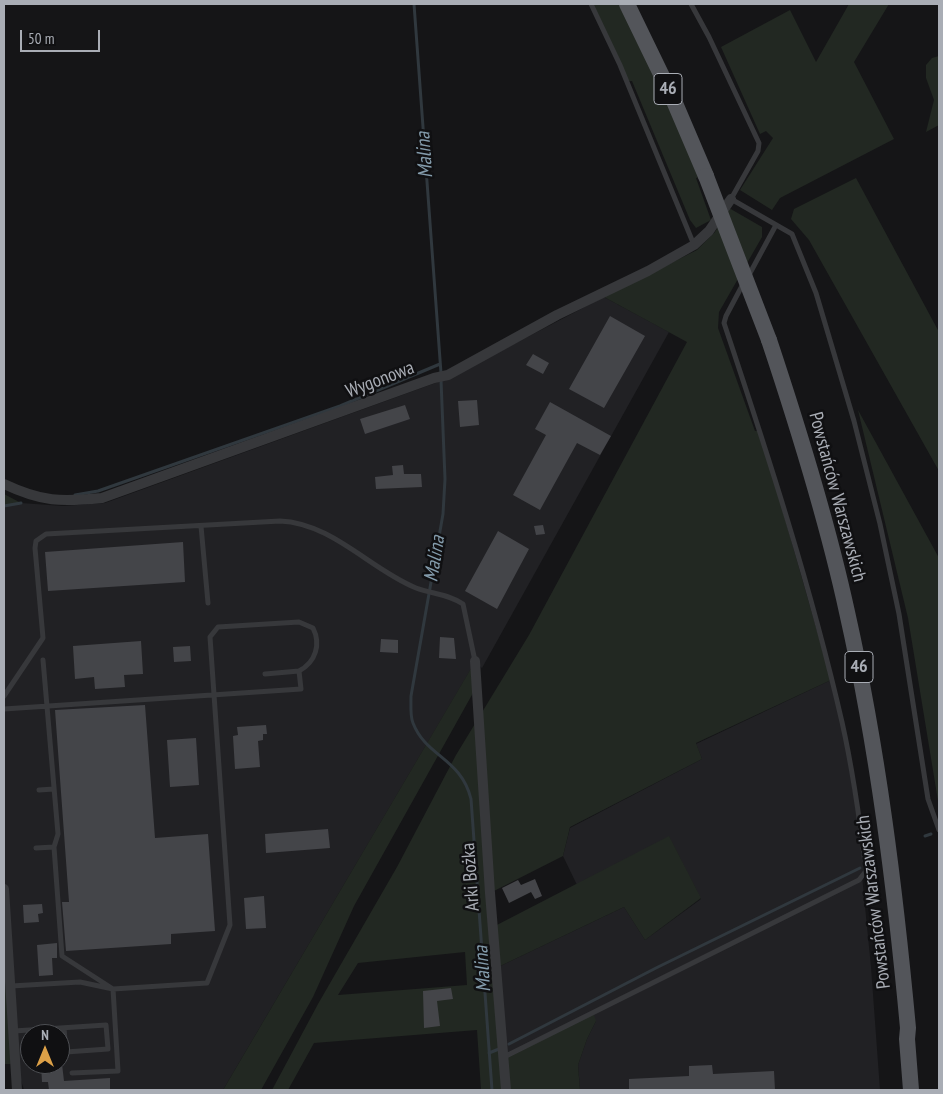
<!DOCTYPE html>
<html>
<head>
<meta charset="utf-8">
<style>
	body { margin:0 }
	#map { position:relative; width:943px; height:1094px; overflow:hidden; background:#151517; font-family:"PT Sans Narrow",sans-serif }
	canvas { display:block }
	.frame { position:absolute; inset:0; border:5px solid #a9adb5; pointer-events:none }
	.north { position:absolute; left:20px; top:1024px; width:50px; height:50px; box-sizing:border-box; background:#101012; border:1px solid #4d4f53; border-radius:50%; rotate:0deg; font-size:14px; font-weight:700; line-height:20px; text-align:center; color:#a9adb5 }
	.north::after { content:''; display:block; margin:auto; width:18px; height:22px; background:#dca047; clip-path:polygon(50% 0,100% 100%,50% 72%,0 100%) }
	.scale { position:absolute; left:20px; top:30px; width:80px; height:22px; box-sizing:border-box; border:2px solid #a9adb5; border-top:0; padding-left:6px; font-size:15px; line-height:18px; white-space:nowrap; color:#a9adb5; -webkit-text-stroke:4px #101012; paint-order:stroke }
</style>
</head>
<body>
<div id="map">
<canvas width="943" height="1094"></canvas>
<div class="frame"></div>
<div class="north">N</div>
<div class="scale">50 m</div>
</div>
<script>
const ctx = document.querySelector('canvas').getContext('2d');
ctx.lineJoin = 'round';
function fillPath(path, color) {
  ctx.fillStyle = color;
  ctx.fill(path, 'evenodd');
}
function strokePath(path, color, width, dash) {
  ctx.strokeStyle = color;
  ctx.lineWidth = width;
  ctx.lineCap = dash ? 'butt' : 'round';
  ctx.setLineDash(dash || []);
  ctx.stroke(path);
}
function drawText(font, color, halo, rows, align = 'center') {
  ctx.font = font + ' "PT Sans Narrow",sans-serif';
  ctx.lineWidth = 5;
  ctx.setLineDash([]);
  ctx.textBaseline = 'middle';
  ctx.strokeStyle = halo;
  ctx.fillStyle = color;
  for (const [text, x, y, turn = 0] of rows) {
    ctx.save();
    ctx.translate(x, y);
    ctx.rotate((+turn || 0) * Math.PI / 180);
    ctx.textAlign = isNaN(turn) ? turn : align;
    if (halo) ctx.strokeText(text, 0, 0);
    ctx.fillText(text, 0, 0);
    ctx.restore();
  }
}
fillPath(new Path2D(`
	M604,297l65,35 -187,336 -7,-6 -252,428h-199l-8,-26 -12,-175v-383l17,-3 42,3 42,-3 344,-125zM30,1034h30v30h-30z
	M831,680l11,43 24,148 -4,5 9,91 9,123h-300l-2,-25 9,-26 9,-18 -93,36 -7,-89 128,-61 21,33 56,-41 -32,-62 -92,48 -14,-29 7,-28 132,-69 -6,-15z`), '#212124');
fillPath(new Path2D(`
	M591,4h36l79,172 -10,2 15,42 -15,8 -6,-8 -58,-139h-5z
	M849,4h40l-35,58 40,77 -114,59 -8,12 -32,-20 33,-52 -7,-7 -6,3 -39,-87 69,-37 26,52z
	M939,56v69l-13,7 8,-32 -8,-22v-13l6,-7z
	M856,178l83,154v139l-130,-231 -18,-21 3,-10z
	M729,208l33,19v10l-43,75 -1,16 37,103h5l71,249 -135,63 6,16 -132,68 -7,29 -73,37 3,34 176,-91 32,62 -56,42 -21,-33 -128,61 8,89 89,-45 3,9 -9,18 -9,26 2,25h-99l-4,-60 -163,13 -26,47h-16l46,-86 79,-137 59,-112 73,-120 158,-293 -83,-45 93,-47 18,-18zM465,952l2,33 -129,10 20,-32z
	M858,410l81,148v249l-31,-189z
	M4,494l17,9 -17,3z
	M473,665v28l-119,213 -41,91 -52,93h-38z
	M4,889l12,175h-12z`), '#222822');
strokePath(new Path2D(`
	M414,4l27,369
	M441,380l4,99 -2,35 -32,182c0,9 -1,20 2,27 13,34 48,35 58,76l21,291
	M75,495l23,-4 242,-85 100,-42
	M4,506l17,-3
	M925,836l6,-2
	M509,1044l147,-76 204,-100
	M489,1053l10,-4`), '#30383e', 3);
fillPath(new Path2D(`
	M610,316l35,20 -41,72 -35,-19z
	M533,354l16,9 -6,11 -17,-9z
	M477,400l2,25 -19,2 -2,-26z
	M550,402l61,34 -11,19 -23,-12 -37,67 -27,-15 33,-60 -11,-6z
	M405,405l5,14 -45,15 -5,-15z
	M403,465l1,9h17l1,13 -46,2 -1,-12 18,-2 -1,-9z
	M543,525l2,9 -9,1 -2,-9z
	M498,531l31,18 -32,60 -32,-18z
	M183,542l2,40 -137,9 -3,-39z
	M440,637l14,1 2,21 -17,-1z
	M381,639l17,1v13l-18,-1z
	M141,641l2,33 -19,1 1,12 -30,2 -1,-12 -19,2 -2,-33z
	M190,646l1,15 -17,1 -1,-15z
	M145,705l10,133 53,-4 7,97 -44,3v10l-105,7 -4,-49h7l-14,-192z
	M266,725l1,9h-4v6l-5,1 2,26 -25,2 -2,-33 5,-1 -1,-8z
	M196,738l3,47 -29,2 -3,-47z
	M328,829l2,19 -64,5 -1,-19z
	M535,879l7,17 -7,3 -4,-7 -22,11 -7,-15 16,-8 3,5z
	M264,896l2,32 -20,1 -2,-31z
	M42,904l1,9 -5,1 1,8 -15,1 -1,-18z
	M57,943v15h-5l1,17 -14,1 -2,-31z
	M451,988l2,11 -16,2 3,25 -16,2 -1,-37z
	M41,1064h21l2,17 46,-3v12h-61l-1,-8h-6z
	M712,1065l1,9 61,-3 1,19h-146v-11l60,-3v-10z`), '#444549');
strokePath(new Path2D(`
	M591,4l29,61 74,180
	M691,4l18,33 50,106 -1,8 -27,48 61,35 24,59 38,128 26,103 19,90 29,185 11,31
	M749,275l27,-50
	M201,526l7,77
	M43,660l15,174 -4,13 8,109 51,33 5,82 -46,2
	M4,696l39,-58 -8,-90 1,-7 10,-7 234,-13c52,2 91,49 136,67 16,6 33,6 47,16l12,57
	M4,709l297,-20 -2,-18
	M39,790l15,-1
	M36,848l18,-1
	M11,986l69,-4 33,7 94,-6 23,-58 -20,-288 8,-10 81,-5 14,6c8,16 3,34 -14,43l-34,3
	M14,1031l92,-6 2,24 -42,3 -2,-24
	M504,1057l355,-177 7,-9c-6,-50 -13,-100 -24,-149 -31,-135 -74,-267 -118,-399l2,-7 17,-32`), '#37383b', 5);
strokePath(new Path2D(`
	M4,484c38,18 57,18 98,14l332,-120 14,-3 109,-60 91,-44 46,-26 15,-14 22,-32
	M475,661l15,232 16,197
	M4,889l13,201`), '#37383b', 10);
strokePath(new Path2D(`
	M627,4l47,97 32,75
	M769,340c30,90 58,180 78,272 31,138 48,276 61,416l-1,11 4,51`), '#53555a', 16);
strokePath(new Path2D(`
	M706,176l63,164`), '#53555a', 16);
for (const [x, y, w] of [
	[668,89,28],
	[859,667,28]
]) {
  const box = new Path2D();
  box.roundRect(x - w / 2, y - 15.5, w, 31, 4);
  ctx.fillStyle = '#101012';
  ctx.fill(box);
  strokePath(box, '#a9adb5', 1);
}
drawText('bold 18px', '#a9adb5', null, [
	["46",668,89],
	["46",859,667]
]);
drawText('19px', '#a9adb5', '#101012', [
	["Wygonowa",380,380,-21],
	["Powstańców Warszawskich",837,497,75],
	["Arki Bożka",471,877,-94],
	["Powstańców Warszawskich",874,902,-97]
]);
drawText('italic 20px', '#849cac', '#101012', [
	["Malina",425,155,-94],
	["Malina",435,559,-81],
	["Malina",483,969,-94]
]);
</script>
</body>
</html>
